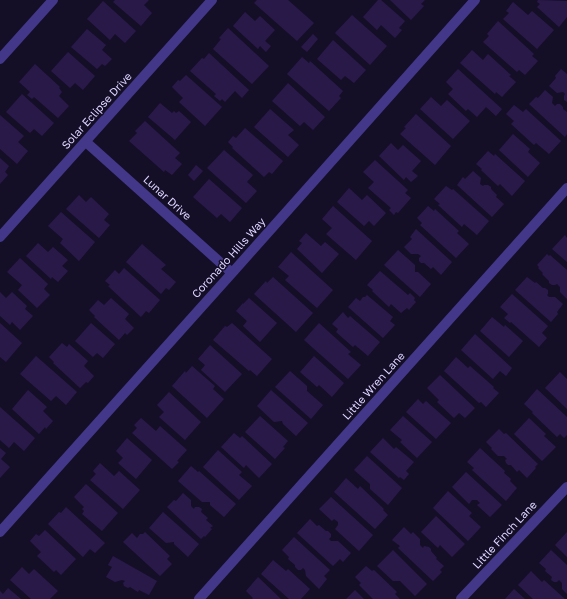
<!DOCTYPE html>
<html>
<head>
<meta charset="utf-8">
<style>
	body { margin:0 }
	canvas { display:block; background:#150e27 }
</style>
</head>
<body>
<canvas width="567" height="599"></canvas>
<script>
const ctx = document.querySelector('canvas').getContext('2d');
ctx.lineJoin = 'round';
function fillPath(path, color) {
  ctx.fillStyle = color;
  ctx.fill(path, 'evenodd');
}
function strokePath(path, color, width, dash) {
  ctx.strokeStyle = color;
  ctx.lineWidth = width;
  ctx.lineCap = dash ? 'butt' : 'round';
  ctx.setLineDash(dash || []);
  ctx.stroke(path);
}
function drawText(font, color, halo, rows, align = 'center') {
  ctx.font = font + ' "Golos Text",sans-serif';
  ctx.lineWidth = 3;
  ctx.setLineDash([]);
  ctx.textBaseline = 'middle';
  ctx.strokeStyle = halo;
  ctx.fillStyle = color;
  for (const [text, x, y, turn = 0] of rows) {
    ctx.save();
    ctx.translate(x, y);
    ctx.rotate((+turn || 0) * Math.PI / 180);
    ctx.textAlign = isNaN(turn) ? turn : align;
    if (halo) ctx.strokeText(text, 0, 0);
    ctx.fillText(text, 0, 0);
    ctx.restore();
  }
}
fillPath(new Path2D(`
	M115,0h34l-5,5 8,8 -11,13 -28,-24z
	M257,0h31l26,23 -17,18 -43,-38z
	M378,0h3l24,21 -6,7 3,2 -7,8 -14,-13 -4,5 -14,-13z
	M390,0h35l-4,4 3,2 -13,14z
	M538,0l29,1v16l-8,10 -22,-20 3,-3 -3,-2z
	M103,1l33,30 -11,12 -10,-9 -5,6 -23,-21z
	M513,2l15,13 4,-4 22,19 -17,19 -34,-30 6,-6 -3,-2z
	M245,12l10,9 5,-5 15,14 -10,11 6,5 -5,6 -6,-6 -2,3 -25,-23z
	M352,15l35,31 -17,19 -35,-32z
	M498,21l36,33 -2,2 6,5 -13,14 -6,-5 -2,2 -34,-30 6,-6 -2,-2z
	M228,28l41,38 -17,18 -39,-35 8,-10 -2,-1z
	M87,29l19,16 -4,5 10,9 -7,7 -3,-2 -5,5 -26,-22z
	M313,34l5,5 -11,13 -6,-5z
	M333,40l33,30 -12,13 -9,-7 -4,4 -24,-21z
	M472,50l11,10 5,-6 23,21 -2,1 7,6 -14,15 -6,-5 -1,2 -35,-31z
	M68,52l27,24 -12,14 -8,-7 -5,5 -19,-17z
	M209,53l40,37 -7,8 -7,-7 -10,11 -3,-3 -2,2 -6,-5 2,-2 -26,-23 12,-13 2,1z
	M302,57l7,6 1,-2 33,30 -4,5 2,2 -12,13 -42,-37z
	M35,64l25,23 -1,1 3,4 -3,4 10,10 -11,12 -24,-21 -2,2 -5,-4 3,-3 -11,-10z
	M458,69l44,40 -6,7 -10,-9 -9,10 -9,-8 -2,2 -18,-17 5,-5 -7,-7z
	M561,69l6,5v28l-3,-2v-4l1,-2 -2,-2 -6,1 -8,-7 7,-8 -1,-2z
	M186,75l36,32 -17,19 -26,-24 4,-4 -11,-11 6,-7 2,1z
	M288,83l37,34 -12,13 -9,-8 -4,4 -28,-25z
	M545,90l8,7 -1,6 3,3 2,-2h3l3,3v2l4,3v22l-2,3 -36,-33 7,-7 2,1z
	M22,94l32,29 -12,13 -8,-7 -4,4 -24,-21z
	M431,97l10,9 6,-6 23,21 -17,18 -33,-30z
	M160,103l12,10 2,-2 2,2 3,-2 12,11 -16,18 -27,-23z
	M514,105l9,7 3,-3 35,32 -12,13 -13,-11 -2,2 -23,-21 3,-3 -8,-7z
	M270,109l24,21 -6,5 11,10 -11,12 -34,-30z
	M416,114l35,32 -16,19 -35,-31 6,-6 -2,-1z
	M0,115l24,21 -6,6 10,9 -11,13 -17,-15z
	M145,121l35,32 -5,5 7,6 -10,11 -7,-5 -1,2 -35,-31 8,-8 -2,-2z
	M245,128l38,33 -11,13 -3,-2 -5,5 -32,-29 1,-1 -5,-5 5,-6 3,2z
	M513,134l17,15 -2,3 12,11 -12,14 -29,-27z
	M391,143l7,7 5,-5 18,16 -9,10 6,5 -7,6 -5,-5 -2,3 -25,-24z
	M224,150l29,25 -6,7 10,9 -11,12 -39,-35z
	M488,151l6,5 1,-2 30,27 -13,15 -12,-12 -2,2 -17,-16 1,-1 -6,-5z
	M0,158l9,8 -4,6 3,3 -8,9z
	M375,160l33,30 -3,3 6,5 -13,15 -2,-1 -2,3 -5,-5 2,-2 -23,-20 6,-6 -11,-10z
	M196,165l7,6 -9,10 -6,-6z
	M473,171l8,7 -1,6 3,2 1,-1h4l3,2v2l6,6 -1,2 8,7 -12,13 -35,-32 6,-8 2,2z
	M209,179l33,29 -12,14 -9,-8 -4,4 -24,-21z
	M446,186l6,4 1,-1 36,32 -12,14 -13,-11 -2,3 -24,-22 2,-1 -6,-5z
	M349,188l13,12 5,-5 19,18 -12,13 -5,-5 -5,5 -27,-24z
	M79,195l7,7 5,-5 18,17 -5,6 6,5 -11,13 -33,-29z
	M333,206l39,35 -16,19 -30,-26 6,-6 -10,-9z
	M428,206l6,5 1,-2 24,22 -2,2 12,11 -13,14 -36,-33 2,-2 -5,-5z
	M61,212l34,30 -16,19 -19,-18 3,-4 -15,-13z
	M416,229l36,33 -11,13 -8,-8 -2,2 -7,-6h-3l-2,-2v-3l2,-2 -3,-2h-7l-7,-7 8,-8 -2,-2z
	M306,233l15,13 4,-4 14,12 -17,19 -25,-24 5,-6 -3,-2z
	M565,235l2,3v24l-15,-13z
	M38,243l10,9 5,-5 15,13 -6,6 6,5 -10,11 -6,-5 -1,2 -25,-23z
	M142,244l24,21 -5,4 15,13 -7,8 -3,-2 -5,6 -35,-32z
	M398,250l17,15v7h3l13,12 -11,13 -36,-32z
	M291,252l42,38 -16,18 -32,-28 4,-4 -11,-9z
	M547,254l2,2 1,-1 17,15v29l-7,-7v-5l-3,-3 -2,1h-3l-3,-2v-2l-7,-7 1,-1 -5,-5 1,-1 -2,-2z
	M20,258l28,26 -4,5 6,6 -13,13 -19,-18 4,-5 -15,-13z
	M124,268l36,32 -11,13 -3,-2 -5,6 -33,-31 2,-1 -5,-4 10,-11 4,4z
	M380,271l28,24 2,-2 5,5 -1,2 2,2 -7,8 -2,-2 -6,5 -10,-9 -2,3 -17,-16 1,-1 -6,-5z
	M273,277l40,36 -17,19 -42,-38 12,-13 1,2z
	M527,277l8,6 1,-1 7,6h2l3,2v4l-1,1 2,2h6l8,7 -6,8 1,2 -7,8 -36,-32z
	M0,292l6,6 6,-6 15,14 -2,3 8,7 -13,14 -8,-8 -2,3 -10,-9z
	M512,294l36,32 -6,7 5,5 -8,9 -28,-25 -1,1 -6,-5 4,-4 -8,-7z
	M367,295l26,22 -3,4 5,4 -12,13 -35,-31 8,-9 4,3 3,-4h2z
	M111,298l18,16 -4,5 9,9 -7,7 -2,-2 -6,7 -25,-23 1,-1 -6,-6 9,-10 6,5z
	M249,298l28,25 -17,19 -17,-16 4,-5 -11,-10 7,-8v1z
	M343,312l5,6 2,-2 30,26 -12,14 -13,-11 -2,2 -17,-15 2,-3 -6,-5z
	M492,317l12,10 1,-2 18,16 -14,16 -29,-26z
	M0,323l22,20 -16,19 -6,-5z
	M91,323l24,21 -12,14 -6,-5 -4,4 -18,-16z
	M232,323l40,36 -15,17 -7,-6 -1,1 -36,-31 12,-14 2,1z
	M319,323l32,29 -3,2 13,11 -13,14 -44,-39z
	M475,334l37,34 -6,8 -6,-5 -7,8 -32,-29z
	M62,343l5,4 2,-3 19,17 -4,5 10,10 -6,7 -2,-1 -6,6 -27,-25 1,-1 -5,-5z
	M210,345l32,29 -17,18 -24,-22 4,-5 -7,-6z
	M36,356l41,36 -11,13 -10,-9 -5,5 -31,-27z
	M314,356l30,27 -12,14 -13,-12 -2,2 -17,-15z
	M456,357l12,11 2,-2 24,21 -1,1 6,5 -13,14 -5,-5 -2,1 -35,-32z
	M192,366l23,20 -2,3 11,10 -17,19 -35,-32 13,-15 1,2z
	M290,371l17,15v5l16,14 -12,14 -36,-32z
	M560,372l7,7v30l-22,-21z
	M440,375l35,33 -10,10 -6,-5 -5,5 -17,-16 2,-2 -12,-12z
	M537,389l30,28v18l-3,3 -4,-4 -3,3 -25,-24 1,-1 -9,-8z
	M28,390l19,17 -4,4 10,10 -7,8 -1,-2 -6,7 -27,-25z
	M271,390l37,33 -12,13 -13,-12 -1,-3 -8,1 -17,-16z
	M169,392l32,30 -16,18 -26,-23 5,-5 -7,-7z
	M418,399l5,5 3,-3 25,22 -15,16 -30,-27z
	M0,407l35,31 -11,13 -10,-9 -5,6 -9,-8z
	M260,416l28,25 -5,6 2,1 -10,11 -30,-27z
	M403,416l29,26 -15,16 -17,-16 2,-2 -12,-10z
	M141,418l15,13 4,-5 27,24 -10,11 2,1 -7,7 -40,-36 5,-5 -3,-3z
	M529,418l17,16 -2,2 12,11 -14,14 -28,-27z
	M499,429l5,5 2,-1 32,31 -3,3 1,1 -9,10 -8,-8 -2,2 -6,-7h-3l-2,-2 -1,-3 2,-1 -3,-3h-6l-7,-7 1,-1 -6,-6z
	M234,433l6,5 2,-2 30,28 -13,14 -13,-13 -2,3 -23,-21z
	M127,438l25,22 -16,19 -18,-16 5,-5 -7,-7z
	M383,438l11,11 2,-2 18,15 -8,9 3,3 -5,6 -4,-3 -1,1 -29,-26z
	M0,448l6,5 -5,6 9,8 -10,11z
	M480,448l25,23 -1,2 7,6 -1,2 7,7 -11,13 -34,-31 2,-2 -7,-6z
	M218,450l24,22 -3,3 13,11 -13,14 -36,-33z
	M367,456l35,32 -14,17 -18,-16v-5l-16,-14z
	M100,463l14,13 5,-5 21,19 -17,19 -33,-29 6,-6 -3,-3z
	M191,466l7,6 1,-1 37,33 -12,13 -14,-12v-3h-8l-24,-21z
	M466,472l36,33 -12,12 -13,-12 3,-2 -3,-3h-5l-3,4 -17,-17z
	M346,478l12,11 2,-3 24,23 -1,1 5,5 -13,14 -41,-37z
	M86,484l32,29 -16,18 -20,-17 2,-3 -2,-2 2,-2 -10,-10z
	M448,491l24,22 -3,3 12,11 -13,14 -35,-33z
	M183,493l8,7v6l3,3 1,-2h4l3,2 -1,3 7,6 -2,2 7,6 -3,2 2,1 -7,8 -1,-1 -3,3 -34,-32 7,-7 2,1z
	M331,497l42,38 -14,16 -24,-22 3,-4v-3l-4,-3 -2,2 -13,-12z
	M66,507l39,36 -10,10 -5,-4 -7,8 -35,-33 11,-12 2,1z
	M163,512l36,32 -11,13 -14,-13v-2l-8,1 -17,-15z
	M436,516l29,28 -13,13 -12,-12 -2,3 -17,-16z
	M310,519l7,7 2,-1 7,6h2l3,3v3l-2,2 2,2h7l13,12 -8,9 -3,-3 -7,7 -36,-33z
	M404,527l7,7 2,-2 7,7v6l3,3 1,-2 5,1 2,2v2l6,7 -1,1 8,7 -4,4 2,2 -9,9 -35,-33 2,-2 -8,-6z
	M45,530l31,29 -15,16 -5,-5 -2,2 -17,-16 4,-4 -11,-11 6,-7 3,2z
	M145,532l25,24 -3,3 5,5 -12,12 -37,-34 9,-9 5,5 3,-4h3z
	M567,532v25l-12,-12z
	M294,537l36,33 -6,6 3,3 -8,10 -13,-13 -1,-6 -2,-2 -2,2h-3l-3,-3v-2l-7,-6 1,-2 -7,-7z
	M393,550l34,34 -12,12 -15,-15h-7l-16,-15z
	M551,550l16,15v29l-5,-5v-6l-3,-3 -2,2h-3l-3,-2 1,-3 -7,-6 1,-2 -7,-6z
	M113,556l44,25 -8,14 -10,-5 -1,2 -8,-5 -2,1 -4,-2 -1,-3 2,-2 -3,-1 -7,2 -9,-5 6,-10 -4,-2z
	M273,560l13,11 2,-2 22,20 -9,10h-12l-28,-25z
	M366,566l6,5 2,-1 23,22 -2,2 5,5h-27l-14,-14 2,-2 -6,-6z
	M22,567l7,7 5,-5 24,22 -8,8h-19l-21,-19z
	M531,571l11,11 2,-2 21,19h-32l-15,-14z
	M258,577l23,22h-29l1,-1 -7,-7z
	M8,588l13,11h-21v-8l3,3z
	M514,589l11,10h-20z
	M355,590l9,9h-18z`), '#281949');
strokePath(new Path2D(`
	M86,142l146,131
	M0,237l212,-237
	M0,532l232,-259 243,-273
	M199,599l368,-411
	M461,599l106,-112`), '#423788', 10);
strokePath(new Path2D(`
	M0,59l53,-59`), '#423788', 10);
drawText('11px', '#ddd4ff', '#150e27', [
	["Solar Eclipse Drive",97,111,-48],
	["Lunar Drive",167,198,42],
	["Coronado Hills Way",229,258,-48],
	["Little Wren Lane",374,386,-48],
	["Little Finch Lane",505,535,-47]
]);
</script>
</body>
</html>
